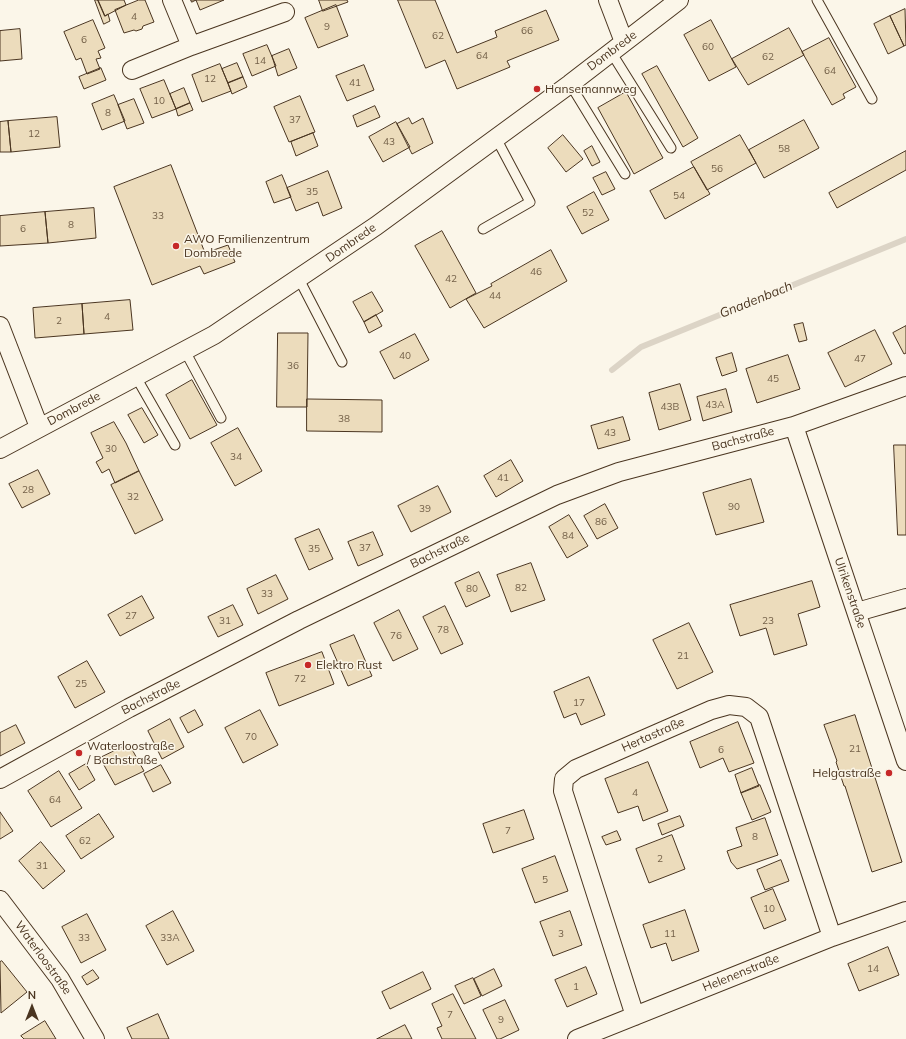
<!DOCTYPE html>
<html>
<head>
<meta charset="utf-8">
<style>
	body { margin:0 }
	#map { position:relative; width:906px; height:1039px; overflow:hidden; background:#fbf6e9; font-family:Mulish,sans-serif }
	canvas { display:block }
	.north { position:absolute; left:12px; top:987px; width:40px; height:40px; -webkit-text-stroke:3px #fbf6e9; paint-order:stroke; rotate:0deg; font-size:11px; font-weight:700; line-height:16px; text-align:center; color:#4a3520 }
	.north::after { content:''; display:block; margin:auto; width:14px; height:18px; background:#4a3520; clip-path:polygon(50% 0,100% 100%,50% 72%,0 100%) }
</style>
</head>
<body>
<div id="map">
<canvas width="906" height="1039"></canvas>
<div class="north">N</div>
</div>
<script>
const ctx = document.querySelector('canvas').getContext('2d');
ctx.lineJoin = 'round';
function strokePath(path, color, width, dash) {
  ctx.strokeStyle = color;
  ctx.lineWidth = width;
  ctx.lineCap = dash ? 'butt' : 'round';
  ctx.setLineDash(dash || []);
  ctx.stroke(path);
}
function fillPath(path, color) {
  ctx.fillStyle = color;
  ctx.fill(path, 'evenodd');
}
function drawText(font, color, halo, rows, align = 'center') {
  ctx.font = font + ' Mulish,sans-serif';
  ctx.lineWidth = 3;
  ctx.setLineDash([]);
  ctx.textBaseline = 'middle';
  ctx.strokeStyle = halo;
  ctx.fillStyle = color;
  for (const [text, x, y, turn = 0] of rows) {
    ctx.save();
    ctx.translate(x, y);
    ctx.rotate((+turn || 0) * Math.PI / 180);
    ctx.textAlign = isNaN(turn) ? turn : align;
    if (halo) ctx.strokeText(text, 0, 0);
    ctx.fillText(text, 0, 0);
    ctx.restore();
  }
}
strokePath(new Path2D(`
	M612,370l29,-23 265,-108`), '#dcd4c6', 6);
const building = new Path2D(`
	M95,0h3l7,16 3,-2 2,7 -6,3z
	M98,0h26l2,5 -21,11z
	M139,0h6l9,22 -11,4 -1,3 -6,2 -2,-1 -10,3 -9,-23z
	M191,0h33l-24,10 -4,-10 -4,2z
	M319,0h28l1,2 -25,9z
	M398,0h37l22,53 40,-16 -2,-6 51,-21 13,30 -52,21 3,6 -53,22 -12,-29 -19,8z
	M336,5l12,31 -30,12 -13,-30z
	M905,9l1,36 -2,1 -14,-30z
	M890,16l14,30 -16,8 -14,-30z
	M93,20l12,28 -7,3 3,7 -5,1 4,10 -13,5 -6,-16 -5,2 -12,-28z
	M711,20l25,47 -27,14 -25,-46z
	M789,28l15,27 -56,30 -16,-26z
	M20,29l2,30 -22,2v-30z
	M829,38l27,49 -13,7 2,4 -13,7 -30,-53z
	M267,45l9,21 -24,10 -9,-22z
	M289,49l8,19 -19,8 -6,-20z
	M237,63l6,14 -15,6 -6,-14z
	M220,64l11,27 -29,11 -10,-27z
	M364,65l10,25 -27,11 -11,-25z
	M657,66l41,72 -15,9 -41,-73z
	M101,68l5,12 -22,9 -5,-12z
	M243,77l4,10 -15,7 -4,-11z
	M164,80l12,29 -24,9 -12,-29z
	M184,88l6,15 -14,6 -6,-15z
	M626,92l37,66 -29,16 -36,-66z
	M114,95l11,26 -23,9 -10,-26z
	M300,96l15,36 -26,10 -15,-35z
	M134,99l10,24 -17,6 -9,-24z
	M190,103l3,7 -15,6 -2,-7z
	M375,106l5,11 -23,10 -4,-11z
	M57,117l3,30 -49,5 -3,-31z
	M409,118l3,6 11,-6 10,25 -21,11 -15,-30z
	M804,120l15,28 -55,30 -15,-28z
	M8,121l3,31h-11v-30z
	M396,122l14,25 -27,15 -14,-25z
	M313,133l5,13 -22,10 -5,-14z
	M563,135l20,24 -17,13 -18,-24z
	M740,135l16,28 -49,27 -16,-28z
	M592,146l8,16 -8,4 -8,-15z
	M906,151v19l-69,38 -8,-15z
	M171,165l34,88 23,-8 7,17 -31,12 -4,-8 -48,19 -38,-98z
	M694,167l16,27 -45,25 -15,-28z
	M328,171l14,37 -19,8 -5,-14 -22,9 -9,-23z
	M606,172l9,17 -13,6 -9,-17z
	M282,175l9,22 -17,6 -8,-21z
	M594,192l15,28 -27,14 -15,-27z
	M94,208l2,30 -48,5 -3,-31z
	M45,212l3,31 -48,3v-30z
	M442,231l34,62 -26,15 -35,-62z
	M551,250l16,31 -83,47 -18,-29 26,-13 -1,-2z
	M372,292l11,19 -19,11 -11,-20z
	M130,300l3,30 -49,4 -2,-30z
	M82,304l2,30 -49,4 -2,-30z
	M376,315l6,11 -13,7 -5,-11z
	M803,323l4,17 -8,2 -5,-17z
	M906,326v27l-2,1 -11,-21z
	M875,330l17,34 -47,23 -17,-34z
	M278,333h30l-1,74h-30z
	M415,334l14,26 -35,19 -14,-27z
	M732,353l5,18 -15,5 -6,-18z
	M788,355l12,34 -43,14 -11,-34z
	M192,380l25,45 -27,14 -24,-44z
	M680,384l11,36 -32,10 -10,-37z
	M726,389l6,23 -29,9 -6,-24z
	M307,399l75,1v32l-75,-1z
	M142,408l16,27 -14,8 -16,-28z
	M623,417l7,23 -32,9 -7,-23z
	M114,422l12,21 13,28 -24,12 -6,-14 -7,4 -6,-11 7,-4 -12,-25z
	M238,428l24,43 -27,15 -24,-43z
	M894,445h12v90h-8z
	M511,460l12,21 -27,16 -12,-21z
	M38,470l12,24 -28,14 -13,-24z
	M139,471l24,49 -28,14 -24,-49z
	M751,479l13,43 -48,13 -13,-42z
	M438,486l13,26 -40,20 -13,-26z
	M605,504l13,24 -21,11 -13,-23z
	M569,515l19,31 -21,12 -18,-31z
	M319,529l14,30 -24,11 -14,-31z
	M373,532l10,23 -25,11 -10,-24z
	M531,563l14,37 -34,12 -14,-37z
	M479,572l11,24 -24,11 -11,-24z
	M276,575l12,24 -30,15 -11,-25z
	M812,581l8,26 -22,7 9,31 -33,10 -8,-27 -26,8 -10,-31z
	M142,596l12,22 -34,18 -12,-21z
	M233,605l10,20 -25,12 -10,-20z
	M445,606l18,38 -22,10 -18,-37z
	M399,610l19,39 -25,12 -19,-38z
	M689,623l24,49 -36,17 -24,-49z
	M354,635l18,41 -24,10 -18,-41z
	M322,652l12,32 -55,22 -13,-33z
	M87,661l18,31 -30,16 -17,-31z
	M589,677l16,38 -24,10 -5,-12 -12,5 -10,-26z
	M195,710l8,15 -15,8 -8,-15z
	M260,710l18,35 -35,18 -18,-35z
	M855,715l47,147 -30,10 -27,-86h-1l-8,-24 1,-1 -13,-36z
	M170,719l14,28 -22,12 -14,-28z
	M738,722l16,41 -25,9 -6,-14 -23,10 -10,-26z
	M16,725l9,18 -25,13v-23z
	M129,744l15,27 -29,14 -15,-27z
	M648,762l20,49 -25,10 -5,-15 -20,7 -13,-34z
	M86,764l9,16 -16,10 -10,-16z
	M161,765l10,18 -18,9 -9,-18z
	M752,768l7,18 -18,7 -6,-18z
	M59,771l23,37 -31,19 -23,-36z
	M760,785l11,27 -19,8 -11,-27z
	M524,810l10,29 -41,14 -10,-29z
	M0,812l13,19 -13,8z
	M99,814l15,23 -33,22 -15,-23z
	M680,816l4,10 -22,9 -4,-11z
	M765,818l13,37 -41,14 -6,-7 -4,-11 15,-5 -6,-18z
	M617,831l4,9 -15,5 -4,-8z
	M672,835l13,34 -36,14 -13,-34z
	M41,842l24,29 -22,18 -24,-28z
	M555,856l13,35 -33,12 -13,-34z
	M781,860l8,21 -24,9 -8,-20z
	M773,889l13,31 -22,9 -13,-31z
	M685,910l14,41 -27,10 -6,-18 -15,5 -8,-23z
	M173,911l21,40 -27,14 -21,-39z
	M570,911l12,34 -29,11 -13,-34z
	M87,914l19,36 -25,13 -19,-36z
	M888,947l11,28 -40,16 -11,-27z
	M2,961l25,31 -26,21 -1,-51z
	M586,967l11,27 -30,13 -12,-27z
	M494,969l8,17 -20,10 -8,-17z
	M93,970l6,8 -12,7 -5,-8z
	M423,972l8,17 -41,20 -8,-17z
	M473,978l8,18 -17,8 -9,-18z
	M453,994l23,45h-34l-5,-11 5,-2 -10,-22z
	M505,1000l14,30 -19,9h-3l-14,-29z
	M158,1014l11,25h-37l-5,-11z
	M45,1021l11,18h-32l-3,-3z
	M405,1025l7,14h-35z`);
fillPath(building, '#ecdcbc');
strokePath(building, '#4a3520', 1);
const lane = new Path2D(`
	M817,0l55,99
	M611,52l60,96
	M570,84l55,90
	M483,229l47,-27 -34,-64
	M299,279l43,83
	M185,351l36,67
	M136,377l39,68`);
const street = new Path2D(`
	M172,0l19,46
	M608,0l16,42
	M132,70l59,-24 94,-34
	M0,326l39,101
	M794,426l112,335
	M0,449l214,-114 162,-109 194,-142 109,-84
	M857,612l49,-14
	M0,779l129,-71 170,-88 258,-125 62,-23 175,-46 112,-40
	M0,900l60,79 35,60
	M635,1016l-72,-225 1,-12 12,-10 135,-59 18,-5 17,2 13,10 73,220
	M577,1039l255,-102 74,-26`);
strokePath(lane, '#4a3520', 11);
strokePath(street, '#4a3520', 20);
strokePath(lane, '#fbf6e9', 9);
strokePath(street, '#fbf6e9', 18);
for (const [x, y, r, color] of [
	[537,89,4,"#c62828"],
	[176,246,4,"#c62828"],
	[308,665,4,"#c62828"],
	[79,753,4,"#c62828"],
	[889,773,4,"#c62828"]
]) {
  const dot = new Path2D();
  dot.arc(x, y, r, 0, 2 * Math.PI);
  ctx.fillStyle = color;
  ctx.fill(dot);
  strokePath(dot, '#fbf6e9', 1.5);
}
drawText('10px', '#725f47', null, [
	["4",134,17],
	["9",327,27],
	["66",527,31],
	["62",438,36],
	["6",84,40],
	["60",708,47],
	["64",482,56],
	["62",768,57],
	["14",260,61],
	["64",830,71],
	["12",210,79],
	["41",355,83],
	["10",159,101],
	["8",108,113],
	["37",295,120],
	["12",34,134],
	["43",389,142],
	["58",784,149],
	["56",717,169],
	["35",312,192],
	["54",679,196],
	["52",588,213],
	["33",158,216],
	["8",71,225],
	["6",23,229],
	["46",536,272],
	["42",451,279],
	["44",495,296],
	["4",107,317],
	["2",59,321],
	["40",405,356],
	["47",860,359],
	["36",293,366],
	["45",773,379],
	["43A",715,405],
	["43B",670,407],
	["38",344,419],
	["43",610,433],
	["30",111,449],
	["34",236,457],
	["41",503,478],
	["28",28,490],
	["32",133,497],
	["90",734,507],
	["39",425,509],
	["86",601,522],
	["84",568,536],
	["37",365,548],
	["35",314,549],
	["82",521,588],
	["80",472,589],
	["33",267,594],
	["27",131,616],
	["31",225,621],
	["23",768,621],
	["78",443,630],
	["76",396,636],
	["21",683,656],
	["72",300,679],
	["25",81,684],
	["17",579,703],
	["70",251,737],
	["21",855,749],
	["6",721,750],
	["4",635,793],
	["64",55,800],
	["7",508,831],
	["8",755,837],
	["62",85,841],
	["2",660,859],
	["31",42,866],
	["5",545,880],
	["10",769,909],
	["3",561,934],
	["11",670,934],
	["33",84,938],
	["33A",170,938],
	["14",873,969],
	["1",576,987],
	["7",450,1015],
	["9",501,1020]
]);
drawText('12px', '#4a3520', '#fbf6e9', [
	["Dombrede",612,51,-37],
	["Dombrede",351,243,-35],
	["Dombrede",74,409,-28],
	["Bachstraße",743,439,-15],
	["Bachstraße",440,551,-26],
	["Ulrikenstraße",850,593,71],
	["Bachstraße",151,697,-27],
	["Hertastraße",653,735,-24],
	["Waterloostraße",43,958,54],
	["Helenenstraße",741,973,-22]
]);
drawText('12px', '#4a3520', '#fbf6e9', [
	["Hansemannweg",545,89],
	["AWO Familienzentrum",184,239],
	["Dombrede",184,253],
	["Elektro Rust",316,665],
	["Waterloostraße",87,746],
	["/ Bachstraße",87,760],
	["Helgastraße",881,773,"right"]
], 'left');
drawText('italic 13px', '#4a3520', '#fbf6e9', [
	["Gnadenbach",756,300,-22]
]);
</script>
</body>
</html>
